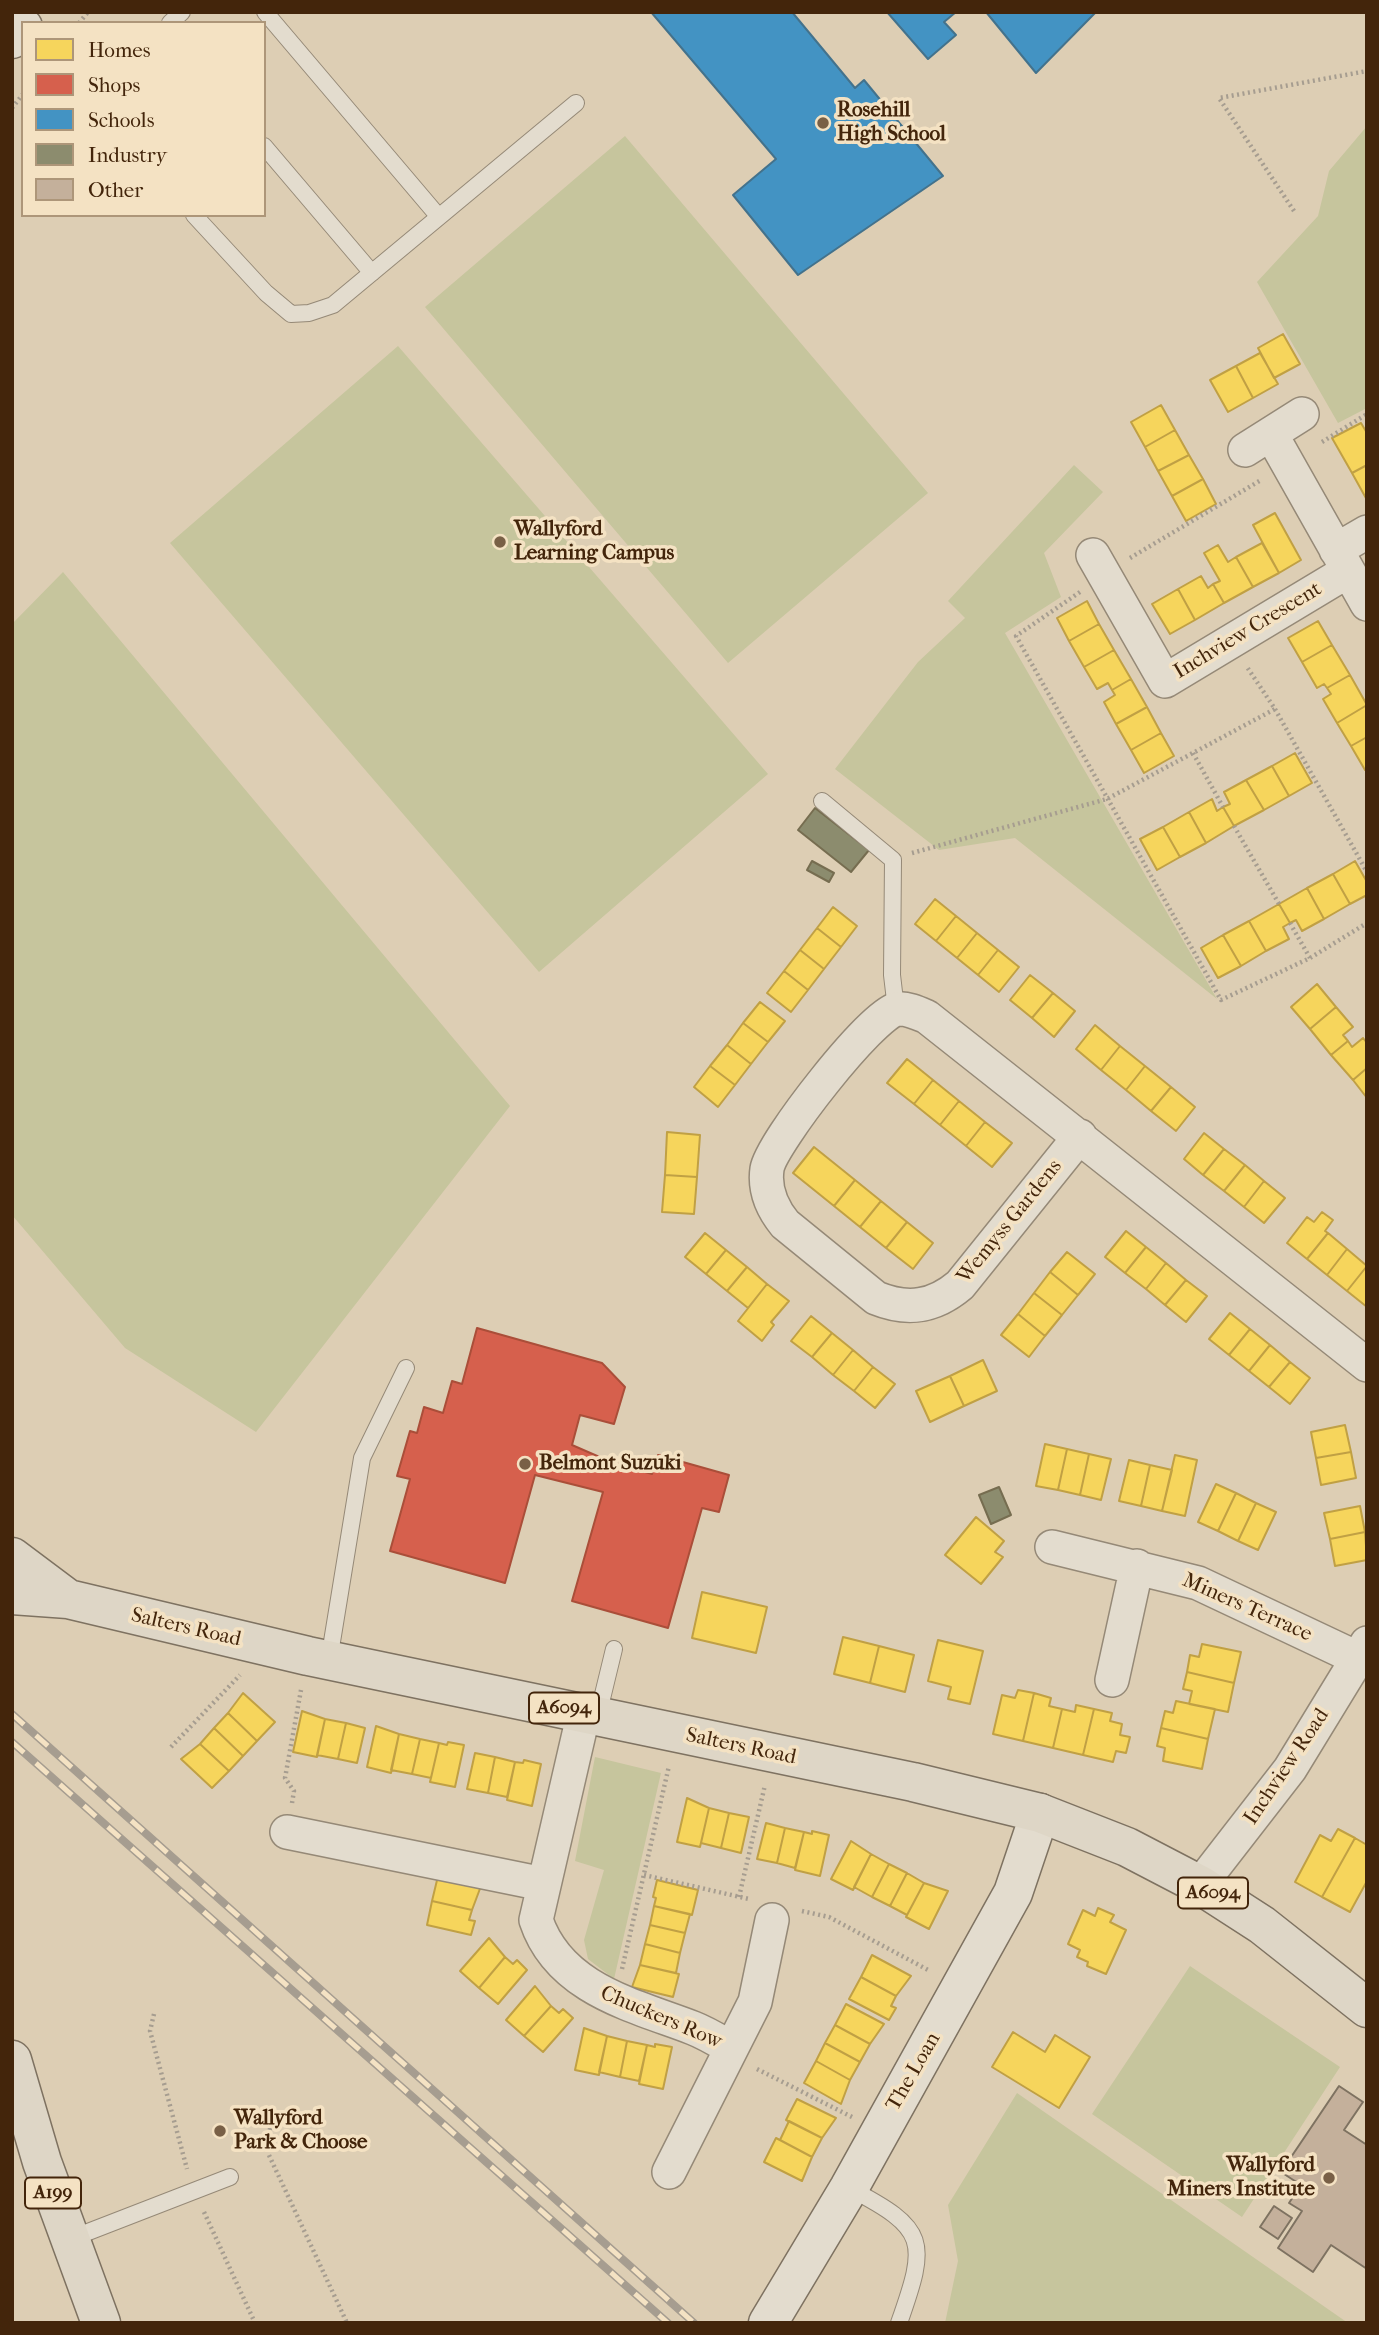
<!DOCTYPE html>
<html>
<head>
<meta charset="utf-8">
<style>
	body { margin:0 }
	#map { position:relative; width:1379px; height:2335px; overflow:hidden; background:#ddceb4; font-family:"IM FELL French Canon",serif }
	canvas { display:block }
	.frame { position:absolute; inset:0; border:14px solid #43250b; pointer-events:none }
	.legend { position:absolute; left:21px; top:21px; width:245px; height:196px; box-sizing:border-box; background:#f4e2c3; border:2px solid #ad9679; margin:0; padding:9px 12px; list-style:none; font-size:21px; color:#43250b }
	.legend li { display:flex; align-items:center; gap:14px; height:35px }
	.legend b { width:35px; border:2px solid #ad9679 }
</style>
</head>
<body>
<div id="map">
<canvas width="1379" height="2335"></canvas>
<div class="frame"></div>
<ul class="legend">
<li><b style="height:19px;background:#f6d55c"></b>Homes</li>
<li><b style="height:19px;background:#d6604d"></b>Shops</li>
<li><b style="height:19px;background:#4393c3"></b>Schools</li>
<li><b style="height:19px;background:#8c8c6e"></b>Industry</li>
<li><b style="height:19px;background:#c4b09b"></b>Other</li>
</ul>
</div>
<script>
const ctx = document.querySelector('canvas').getContext('2d');
ctx.lineJoin = 'round';
function fillPath(path, color) {
  ctx.fillStyle = color;
  ctx.fill(path, 'evenodd');
}
function strokePath(path, color, width, dash) {
  ctx.strokeStyle = color;
  ctx.lineWidth = width;
  ctx.lineCap = dash ? 'butt' : 'round';
  ctx.setLineDash(dash || []);
  ctx.stroke(path);
}
function drawText(font, color, halo, rows, align = 'center') {
  ctx.font = font + ' "IM FELL French Canon",serif';
  ctx.lineWidth = 7;
  ctx.setLineDash([]);
  ctx.textBaseline = 'middle';
  ctx.strokeStyle = halo;
  ctx.fillStyle = color;
  for (const [text, x, y, turn = 0] of rows) {
    ctx.save();
    ctx.translate(x, y);
    ctx.rotate((+turn || 0) * Math.PI / 180);
    ctx.textAlign = isNaN(turn) ? turn : align;
    if (halo) ctx.strokeText(text, 0, 0);
    ctx.fillText(text, 0, 0);
    ctx.restore();
  }
}
fillPath(new Path2D(`
	M1367,126v282l-29,15 -81,-141 61,-66 11,-45z
	M625,136l303,357 -200,170 -303,-356z
	M398,346l370,428 -229,198 -369,-429z
	M1074,465l29,27 -59,61 17,44 -56,36 212,366 -202,-161 -76,12 -104,-81 83,-107 47,-44 -17,-17z
	M63,572l447,534 -254,326 -131,-84 -113,-133v-591z
	M595,1757l66,16 -47,206 -26,-20 -4,-19 20,-70 -29,-9z
	M1190,1966l150,101 -98,150 -150,-103z
	M1017,2093l331,230h-403l13,-62 -10,-56z`), '#c6c59d');
const homes = new Path2D(`
	M1283,334l17,30 -26,14 -16,-30z
	M1260,353l18,31 -25,14 -17,-32z
	M1236,366l17,32 -25,14 -18,-32z
	M1161,405l14,25 -30,17 -14,-25z
	M1361,423l6,10v32l-15,8 -20,-35z
	M1175,430l14,25 -31,16 -13,-24z
	M1189,455l14,24 -31,17 -14,-25z
	M1367,465v35l-15,-27z
	M1203,479l13,25 -30,17 -14,-25z
	M1275,513l26,47 -22,13 -26,-48z
	M1262,543l17,30 -26,14 -17,-30z
	M1218,545l10,17 8,-5 17,30 -29,16 -11,-19 7,-3 -16,-28z
	M1201,576l7,12 5,-4 11,19 -29,17 -17,-31z
	M1178,589l17,31 -25,14 -18,-30z
	M1087,601l12,23 -30,17 -12,-23z
	M1318,621l14,24 -30,17 -14,-24z
	M1099,624l15,26 -30,17 -15,-26z
	M1332,645l18,30 -23,13 -3,-4 -7,4 -15,-26z
	M1114,650l17,29 -19,11 -4,-7 -11,6 -13,-22z
	M1350,675l17,30 -30,18 -14,-24 8,-5 -4,-6z
	M1131,679l16,28 -31,17 -12,-22 11,-7 -3,-5z
	M1367,705v32l-16,9 -14,-23z
	M1147,707l14,26 -30,17 -15,-26z
	M1161,733l13,23 -30,17 -13,-23z
	M1367,737v32l-2,1 -14,-24z
	M1295,753l17,30 -23,13 -17,-30z
	M1272,766l17,30 -25,14 -18,-30z
	M1246,780l18,30 -30,16 -11,-19 7,-3 -6,-12z
	M1212,799l5,12 6,-4 11,19 -28,17 -17,-31z
	M1189,812l17,31 -26,14 -17,-30z
	M1163,827l17,30 -23,13 -17,-31z
	M1355,861l12,21v13l-17,9 -17,-30z
	M1333,874l17,30 -26,15 -17,-31z
	M1307,888l17,31 -22,12 -6,-11 -6,3 -11,-19z
	M935,899l21,17 -20,25 -21,-17z
	M1279,904l11,19 -7,4 6,12 -23,12 -17,-30z
	M833,907l24,19 -16,21 -24,-19z
	M956,916l21,17 -20,25 -21,-17z
	M1249,921l17,30 -25,15 -18,-31z
	M817,928l24,19 -17,22 -24,-19z
	M977,933l21,17 -20,25 -21,-17z
	M1223,935l18,31 -23,12 -17,-30z
	M800,950l24,19 -16,21 -24,-19z
	M998,950l21,17 -20,25 -21,-17z
	M784,971l24,19 -17,22 -24,-19z
	M1030,975l23,18 -21,25 -22,-18z
	M1317,984l19,23 -26,22 -19,-22z
	M1053,993l22,18 -21,26 -22,-19z
	M760,1002l25,19 -17,21 -25,-19z
	M1336,1007l17,20 -10,8 5,6 -17,14 -21,-26z
	M743,1023l25,19 -17,22 -24,-19z
	M1095,1025l25,21 -19,24 -25,-21z
	M1363,1038l4,5v25l-14,12 -22,-25 17,-14 4,6z
	M727,1045l24,19 -16,21 -25,-19z
	M1120,1046l25,20 -19,24 -25,-20z
	M907,1059l26,21 -19,24 -27,-21z
	M710,1066l25,19 -17,22 -24,-20z
	M1145,1066l26,21 -20,24 -25,-21z
	M1367,1068v30l-14,-18z
	M933,1080l26,21 -19,24 -26,-21z
	M1171,1087l24,20 -19,24 -25,-20z
	M959,1101l26,21 -19,24 -26,-21z
	M985,1122l27,21 -20,24 -26,-21z
	M667,1132l33,3 -3,42 -32,-2z
	M1204,1133l20,16 -21,26 -19,-16z
	M814,1147l41,33 -21,26 -41,-33z
	M1224,1149l21,16 -21,26 -21,-16z
	M1245,1165l19,16 -20,26 -20,-16z
	M665,1175l32,2 -3,37 -32,-2z
	M855,1180l26,21 -21,26 -26,-21z
	M1264,1181l21,17 -21,25 -20,-16z
	M881,1201l26,21 -21,26 -26,-21z
	M1322,1212l11,8 -8,11 3,2 -21,26 -20,-16 20,-26 7,5z
	M907,1222l26,21 -20,26 -27,-21z
	M1126,1231l20,16 -21,26 -20,-16z
	M705,1233l21,17 -20,24 -21,-17z
	M1328,1233l19,16 -20,26 -20,-16z
	M1146,1247l20,16 -20,26 -21,-16z
	M1347,1249l20,17 -20,25 -20,-16z
	M726,1250l21,17 -20,24 -21,-17z
	M1067,1252l28,22 -17,21 -28,-23z
	M1166,1263l20,17 -21,25 -19,-16z
	M1367,1266v41l-20,-16z
	M747,1267l20,17 -19,24 -21,-17z
	M1050,1272l28,23 -16,20 -28,-22z
	M1186,1280l21,16 -21,26 -21,-17z
	M767,1284l22,17 -18,21 3,3 -12,16 -24,-20z
	M1034,1293l28,22 -17,21 -27,-22z
	M1230,1313l20,16 -21,26 -20,-16z
	M1018,1314l27,22 -16,21 -28,-22z
	M811,1316l21,17 -20,24 -21,-16z
	M1250,1329l20,16 -21,26 -20,-16z
	M832,1333l21,17 -20,25 -21,-18z
	M1270,1345l20,17 -21,25 -20,-16z
	M853,1350l20,17 -19,24 -21,-16z
	M983,1360l14,31 -33,15 -14,-30z
	M1290,1362l20,16 -20,26 -21,-17z
	M873,1367l22,17 -20,24 -21,-17z
	M950,1376l14,30 -34,16 -14,-31z
	M1345,1425l6,27 -35,6 -5,-26z
	M1045,1444l22,5 -9,41 -22,-4z
	M1067,1449l22,5 -9,41 -22,-5z
	M1351,1452l5,26 -35,7 -5,-27z
	M1089,1454l22,5 -10,41 -21,-5z
	M1175,1455l22,5 -12,56 -23,-5z
	M1129,1460l21,5 -9,41 -22,-5z
	M1150,1465l22,5 -10,41 -21,-5z
	M1216,1484l20,9 -18,38 -20,-9z
	M1236,1493l20,10 -18,38 -20,-10z
	M1256,1503l20,9 -18,38 -20,-9z
	M1360,1506l5,26 -35,7 -6,-26z
	M976,1517l28,24 -9,11 8,5 -22,27 -36,-29z
	M1365,1532l2,28 -32,6 -5,-27z
	M702,1592l65,15 -11,46 -64,-15z
	M843,1637l36,9 -9,37 -36,-9z
	M938,1640l45,11 -13,53 -22,-5 3,-12 -23,-6z
	M1202,1644l39,8 -7,31 -47,-11 3,-17 9,2z
	M879,1646l35,9 -9,37 -35,-9z
	M1187,1672l47,11 -6,29 -39,-8 3,-13 -9,-2z
	M1018,1690l16,3 -11,48 -30,-7 9,-39 13,3z
	M243,1693l32,29 -18,19 -29,-28z
	M1034,1693l17,5 -2,8 13,3 -9,39 -30,-7z
	M1176,1701l39,8 -7,30 -47,-11 4,-17 8,2z
	M1076,1705l18,4 -11,46 -30,-7 9,-39 13,3z
	M1094,1709l18,4 -2,8 12,3 -2,11 10,2 -4,16 -10,-2 -3,11 -30,-7z
	M302,1711l23,8 -8,38 -24,-5z
	M228,1713l29,28 -14,15 -29,-28z
	M325,1719l21,4 -8,36 -21,-4z
	M346,1723l19,5 -8,35 -19,-4z
	M376,1726l23,8 -8,39 -24,-6z
	M214,1728l29,28 -14,15 -29,-27z
	M1161,1728l47,11 -6,30 -39,-8 2,-13 -8,-2z
	M399,1734l21,5 -8,35 -21,-4z
	M420,1739l19,4 -8,35 -19,-4z
	M448,1742l16,3 -9,42 -25,-5 9,-39 8,2z
	M200,1744l29,27 -17,17 -31,-29z
	M475,1753l20,4 -7,36 -21,-4z
	M495,1757l20,5 -8,35 -19,-4z
	M524,1760l17,4 -9,42 -25,-6 8,-38 8,1z
	M687,1798l22,10 -9,39 -23,-5z
	M709,1808l20,5 -8,35 -20,-5z
	M729,1813l20,4 -8,36 -20,-5z
	M766,1823l19,5 -8,35 -20,-4z
	M785,1828l19,4 -9,36 -18,-5z
	M1338,1829l17,9 -33,59 -27,-15 25,-47 11,6z
	M812,1831l17,4 -9,41 -25,-6 9,-38 8,2z
	M1355,1838l12,7v36l-17,31 -28,-15z
	M851,1841l20,13 -18,36 -22,-11z
	M871,1854l18,10 -17,33 -18,-10z
	M889,1864l18,9 -17,33 -18,-9z
	M907,1873l17,10 -17,32 -17,-9z
	M438,1876l43,10 -9,24 -40,-9z
	M657,1880l41,10 -6,25 -38,-9 2,-8 -3,-1z
	M924,1883l24,8 -19,38 -23,-12z
	M432,1901l40,9 -3,10 6,1 -4,14 -44,-10z
	M654,1906l36,8 -5,19 -35,-8z
	M1098,1908l16,7 -4,7 16,8 -20,44 -19,-8 1,-4 -11,-5 3,-7 -12,-6 15,-34 12,6z
	M650,1925l35,8 -5,20 -35,-9z
	M489,1938l16,19 -26,31 -19,-17z
	M645,1944l35,9 -4,20 -36,-8z
	M872,1955l39,21 -15,20 -35,-19z
	M505,1957l8,7 4,-4 10,10 -29,34 -19,-16z
	M640,1965l39,9 -6,23 -41,-10z
	M861,1977l35,19 -5,10 5,2 -7,12 -40,-21z
	M535,1986l16,20 -27,30 -18,-16z
	M846,2004l38,20 -14,20 -35,-19z
	M551,2006l8,7 4,-4 10,9 -30,34 -19,-16z
	M835,2025l35,19 -10,18 -35,-19z
	M584,2028l23,8 -8,39 -24,-5z
	M1013,2032l32,20 10,-17 35,22 -31,51 -67,-41z
	M607,2036l20,5 -7,36 -21,-5z
	M627,2041l20,4 -8,36 -19,-4z
	M825,2043l35,19 -10,18 -34,-19z
	M655,2044l17,3 -9,42 -24,-5 8,-39 8,2z
	M816,2061l34,19 -9,24 -37,-21z
	M797,2099l39,19 -14,20 -36,-18z
	M789,2121l33,17 -10,19 -32,-17z
	M776,2138l36,19 -10,24 -38,-19z`);
fillPath(homes, '#f6d55c');
strokePath(homes, '#c0a044', 2);
const shops = new Path2D(`
	M477,1328l125,35 23,24 -11,37 -34,-9 -8,30 39,17 41,12 6,-19 71,20 -10,37 -17,-4 -34,120 -96,-27 31,-109 -68,-17 -30,108 -115,-32 20,-72 -13,-3 13,-45 7,2 7,-26 19,6 9,-32 10,3z`);
fillPath(shops, '#d6604d');
strokePath(shops, '#aa4e39', 2);
const schools = new Path2D(`
	M651,12h141l63,76 9,-8 79,96 -145,99 -65,-80 43,-36z
	M887,12h69l-12,10 12,13 -28,24z
	M986,12h110l-60,61z`);
fillPath(schools, '#4393c3');
strokePath(schools, '#43728c', 2);
const industry = new Path2D(`
	M815,808l54,42 -18,22 -53,-42z
	M812,861l22,12 -5,9 -22,-12z
	M999,1487l12,28 -20,9 -12,-29z`);
fillPath(industry, '#8c8c6e');
strokePath(industry, '#766d50', 2);
const building = new Path2D(`
	M1339,2086l24,16 -19,28 23,15v124l-36,-24 -18,27 -35,-24 24,-37 -13,-8 12,-18 -20,-13z
	M1274,2206l18,12 -14,21 -18,-12z`);
fillPath(building, '#c4b09b');
strokePath(building, '#7e7261', 2);
const lane = new Path2D(`
	M265,12l174,205
	M170,23l12,-11
	M264,146l108,127
	M194,215l72,78 25,21 18,-1 24,-8 243,-202
	M822,801l71,59 -1,115 4,34
	M329,1660l33,-202 44,-90
	M598,1715l16,-66
	M849,2188c79,41 79,53 50,135
	M70,2239l160,-62`);
const street = new Path2D(`
	M1271,434l96,170
	M1245,450l57,-36
	M1336,550l31,-18
	M1093,555l72,126 183,-110
	M1080,1136l-120,149c-26,22 -52,26 -84,13l-91,-74c-13,-16 -21,-34 -18,-55 4,-26 105,-155 130,-160 11,-1 21,4 30,8l440,348
	M1052,1547l146,36 159,75
	M1112,1680l25,-114
	M584,1712l-48,208c23,69 97,85 157,108 13,5 26,13 38,20
	M287,1832l256,52
	M1200,1885l90,-116 77,-126
	M669,2172l86,-170 17,-82`);
const secondary = new Path2D(`
	M12,39l11,-12
	M768,2323l81,-135 164,-295 27,-80`);
const primary = new Path2D(`
	M12,1557l56,42
	M12,1595l56,4 240,57 605,126 127,31 87,34 73,38 62,40 105,83
	M12,2060l30,102 59,161`);
strokePath(lane, '#958977', 18);
strokePath(street, '#958977', 36);
strokePath(secondary, '#7e7261', 41);
strokePath(primary, '#7e7261', 41);
strokePath(new Path2D(`
	M79,23l9,-11
	M12,108l11,-14
	M1294,211l-75,-113 148,-27
	M1322,442l45,-28
	M1130,558l131,-78
	M1080,592l-64,44 205,364 89,-42 57,-35
	M1275,709l92,163
	M1193,753l30,54
	M1234,826l45,78
	M912,853l195,-54 168,-90 -28,-42
	M1290,923l20,35
	M171,1747l69,-72
	M292,1803l2,-12 -9,-13 16,-88
	M644,1875l105,24
	M739,1897l26,-112
	M802,1911l27,6 101,54
	M622,1969l47,-203
	M154,2014l-4,17 37,138
	M757,2069l95,48
	M271,2117l-3,36 79,170
	M204,2212l51,111`), '#a69d90', 4.5, [2, 3.5]);
strokePath(lane, '#e3dcce', 16);
strokePath(street, '#e3dcce', 33);
strokePath(secondary, '#e3dcce', 38);
strokePath(primary, '#ded6c6', 38);
const rail = new Path2D(`
	M12,1714l682,609
	M12,1742l656,581`);
strokePath(rail, '#a69d90', 8);
strokePath(rail, '#f4e2c3', 5, [16]);
for (const [x, y, r, color] of [
	[823,123,7,"#796046"],
	[500,542,7,"#796046"],
	[525,1464,7,"#796046"],
	[220,2131,7,"#796046"],
	[1329,2178,7,"#796046"]
]) {
  const dot = new Path2D();
  dot.arc(x, y, r, 0, 2 * Math.PI);
  ctx.fillStyle = color;
  ctx.fill(dot);
  strokePath(dot, '#f4e2c3', 2.5);
}
for (const [x, y, w] of [
	[564,1708,70],
	[1213,1893,70],
	[53,2193,56]
]) {
  const box = new Path2D();
  box.roundRect(x - w / 2, y - 15.5, w, 31, 5);
  ctx.fillStyle = '#f4e2c3';
  ctx.fill(box);
  strokePath(box, '#43250b', 2);
}
drawText('bold 19px', '#43250b', null, [
	["A6094",564,1708],
	["A6094",1213,1893],
	["A199",53,2193]
]);
drawText('bold 21px', '#43250b', '#f4e2c3', [
	["Rosehill",837,111],
	["High School",837,135],
	["Wallyford",514,530],
	["Learning Campus",514,554],
	["Belmont Suzuki",539,1464],
	["Wallyford",234,2119],
	["Park & Choose",234,2143],
	["Wallyford",1315,2166,"right"],
	["Miners Institute",1315,2190,"right"]
], 'left');
drawText('21px', '#43250b', '#f4e2c3', [
	["Inchview Crescent",1248,631,-31],
	["Wemyss Gardens",1010,1222,-51],
	["Miners Terrace",1247,1608,24],
	["Salters Road",186,1628,13],
	["Salters Road",741,1747,12],
	["Inchview Road",1287,1767,-56],
	["Chuckers Row",661,2018,23],
	["The Loan",914,2072,-60]
]);
</script>
</body>
</html>
